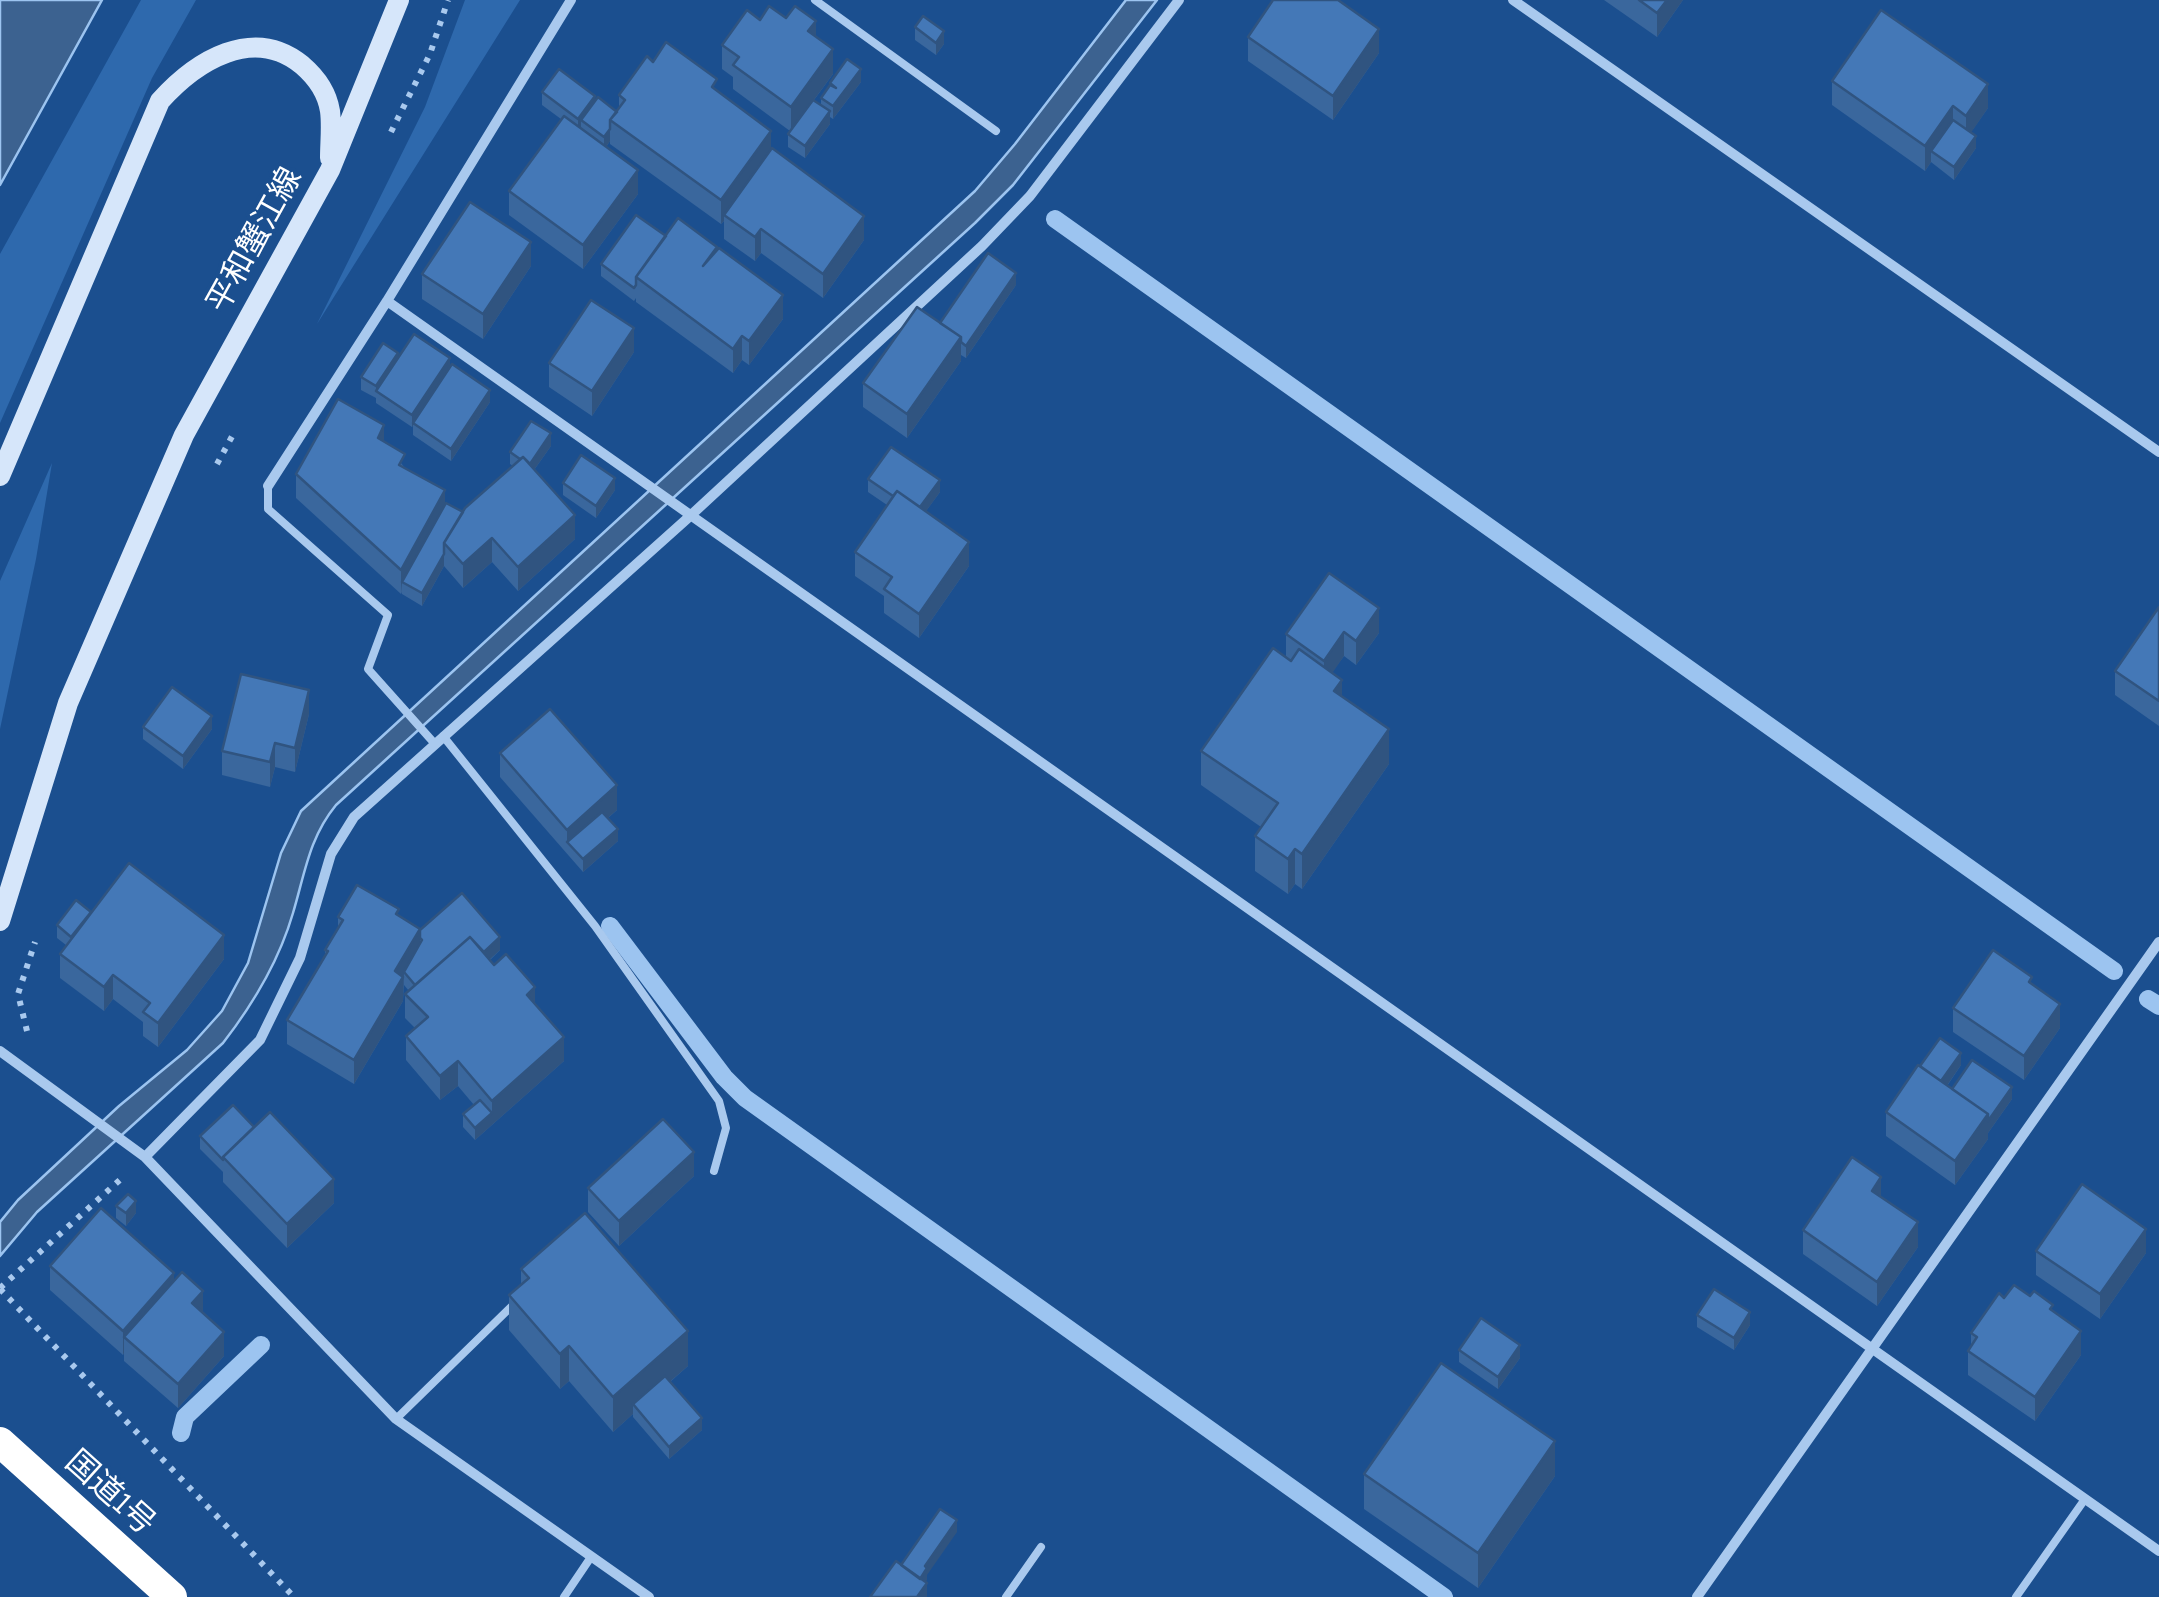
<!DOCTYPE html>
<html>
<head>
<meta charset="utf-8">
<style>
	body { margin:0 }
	canvas { display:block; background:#1b4f8f }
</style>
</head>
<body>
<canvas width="2159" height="1597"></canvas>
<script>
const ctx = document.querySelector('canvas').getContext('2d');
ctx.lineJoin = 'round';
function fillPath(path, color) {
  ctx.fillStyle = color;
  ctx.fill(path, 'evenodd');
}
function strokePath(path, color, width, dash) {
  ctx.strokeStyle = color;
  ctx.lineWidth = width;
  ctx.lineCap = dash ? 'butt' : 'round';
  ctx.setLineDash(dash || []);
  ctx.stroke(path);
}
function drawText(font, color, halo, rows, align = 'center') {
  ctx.font = font + ' "Sofia Sans Condensed","Noto Sans JP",sans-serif';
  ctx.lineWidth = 8;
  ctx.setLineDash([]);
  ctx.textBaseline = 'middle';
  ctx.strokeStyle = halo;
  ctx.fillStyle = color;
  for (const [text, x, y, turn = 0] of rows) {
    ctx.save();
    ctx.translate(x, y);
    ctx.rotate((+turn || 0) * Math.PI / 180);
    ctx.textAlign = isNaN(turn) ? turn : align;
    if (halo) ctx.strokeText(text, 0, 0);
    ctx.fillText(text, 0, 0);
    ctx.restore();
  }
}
fillPath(new Path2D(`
	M141,0h55l-44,78 -152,345v-169z
	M465,0h55l-203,324 108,-217z
	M52,463l-16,96 -36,170v-148z`), '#2e69ad');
const water = new Path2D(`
	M0,0h102l-102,185z
	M1126,0h31l-144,185 -38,38 -639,582c-27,33 -31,68 -43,108 -14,48 -39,90 -70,130l-186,169 -37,44v-34l18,-22 101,-94 68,-56 35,-39 26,-48 33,-110 20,-42 674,-620 40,-47z`);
fillPath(water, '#3c6290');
strokePath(water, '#9cc4f0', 2.5);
strokePath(new Path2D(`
	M1055,219l1059,752
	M610,926l114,151 21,21 699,499
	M2148,999l11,7
	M181,1433l4,-16 76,-72`), '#9cc4f0', 18);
strokePath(new Path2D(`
	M391,132l39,-78 18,-54
	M217,464l18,-33
	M27,1031l-9,-37 17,-52
	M0,1288l122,-110
	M0,1289l294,308`), '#a9c9ee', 6, [5, 8]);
strokePath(new Path2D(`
	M815,0l181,131
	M268,486v23l120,106 -20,54 67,75
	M443,736l152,190 124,175 7,27 -12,43
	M396,1419l118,-115
	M564,1597l27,-40
	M1006,1597l35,-50
	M2016,1597l69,-98`), '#a9c9ee', 8);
strokePath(new Path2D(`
	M1513,0l646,452
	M387,301c588,420 1184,830 1772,1250
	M268,486l119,-185 184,-301
	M0,1051l145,106 251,262 253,178
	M145,1157l115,-117 40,-82 31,-104 23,-37 335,-300 293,-271 48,-50 149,-196
	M1697,1597l462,-655`), '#a9c9ee', 10);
strokePath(new Path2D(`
	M0,476l160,-375c36,-40 93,-76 142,-36 14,12 25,27 28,46 2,15 0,32 0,47
	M0,921l68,-218 116,-268 146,-265 69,-170`), '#d6e6fa', 20);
strokePath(new Path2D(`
	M0,1442l172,155`), '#fff', 30);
fillPath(new Path2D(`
	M1604,0h79l-26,37z
	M760,20l56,17 17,37 -19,26 7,5v-7l9,-13v-2l31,-1 -28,37 -3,-2v7l-25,34 -17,-11v-13l2,-3 -57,-42v-12l-11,-8v-24z
	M915,27l29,17 -8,11 -21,-15z
	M1248,37l131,16 -46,67 -85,-59z
	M653,62l64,29 54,58 93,91 -41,58 -62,-45 -6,8 -31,-22v-18l-3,3 -111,-80v-3l-4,6 32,47 -55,75 -74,-54v-24l52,-72 -19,-14v-13l53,9 22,11 2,-4v-13z
	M1832,81l156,27 -17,24 5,16 -22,32 -23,-18 -6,9 -93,-66z
	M666,236l51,14 66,69 -34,46 -7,-5 -9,13 -97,-71v-4l-2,3 -33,-25v-12z
	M531,266l-48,73 -61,-40v-25z
	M1016,285l-50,73 -5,-3v6l-54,77 -44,-31v-24l77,-60z
	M634,352l-42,64 -43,-29v-24z
	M398,358l52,9 40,35 -39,59 -38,-26v-10l-1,2 -36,-24v-5l-15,-8v-13z
	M384,442l21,26 40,37 18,7 50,-46 -3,-2v-12l41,-6 -17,24 41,69 -57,52 -26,-29 -29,26 -19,-22 -22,40 -20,-12v-2l-1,2 -105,-96v-24z
	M868,479l72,13 -14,19 43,55 -50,72 -35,-25v-17l-29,-20v-24l32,-47 -19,-13z
	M563,483l52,7 -19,28 -33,-23z
	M1329,573l50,60 -23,32 -12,-9 -12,16 10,24 47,68 -87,125 -7,-5 -7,10 -33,-23v-35l6,-9 -60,-42v-34l85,-94v-23z
	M2159,607v119l-44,-31v-24z
	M309,714l-14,58 -20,-5 -5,20 -48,-12v-24z
	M143,727l69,2 -29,40 -40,-30z
	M500,753l117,57 -9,8 10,23 -35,31 -83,-95z
	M91,912l133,47 -66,88 -15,-11v-14l-30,-23 -9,12 -44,-33v-24l6,-9 -9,-7v-13z
	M399,916l21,13 80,21 -10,10 45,44 29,57 -89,79 -12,-13v-13l11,-9 -16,-19 -18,14 -34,-40v-24l9,-8 -10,-10v-24l4,-3 -5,-6v-4l-1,20 -49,83 -67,-40v-24l38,-64v-6l13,-22v-11z
	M1953,1008l107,20 -36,52 -71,-48z
	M1961,1065l-14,21 5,3 60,10 -24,34v6l-33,46 -69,-49v-24l34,-46z
	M254,1127l80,76 -47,45 -64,-66v-10l-23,-23v-13z
	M694,1176l-75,70 -31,-34v-24z
	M1881,1197l37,50 -41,59 -74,-52v-24z
	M116,1206l20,7 -10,13 -10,-8z
	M2036,1251l110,2 -46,66 -64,-44z
	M50,1266l124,14 29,33 21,43 -46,52 -54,-47v-8l-1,2 -73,-65z
	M521,1269l167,97 -18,16 32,48 -33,29 -36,-42v-3l-20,18 -44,-51 -9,8 -51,-59v-35l12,-11z
	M2004,1298l49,14 28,43 -46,66 -67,-46v-24l3,-6v-12z
	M1697,1315l53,10 -16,25 -37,-23z
	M1459,1350l61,8 -22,31 -39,-27z
	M1364,1474l191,2 -77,112 -114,-79z`), '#3a679d');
fillPath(new Path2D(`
	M1667,0h16l-26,37v-24z
	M816,21v24l-8,-14z
	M1379,29v24l-46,67v-24z
	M944,31v13l-8,11v-12z
	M833,49v25l-42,57v-24z
	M861,69v13l-28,37v-13z
	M1988,84v24l-22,32v-24z
	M595,96v12l-14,12v7l-3,4v-12z
	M1953,106v25l-22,20v11l-6,9v-25z
	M830,111v13l-25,34v-12z
	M610,129v12l-6,9v-13z
	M771,131v24l-47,60v6l-3,3v-24z
	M1976,136v12l-22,32v-13z
	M638,170v24l-55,75v-24z
	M864,216v24l-41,58v-24z
	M761,229v24l-6,8v-24z
	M531,242v24l-48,73v-25z
	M1016,273v12l-50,73v-12z
	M783,295v24l-34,46v-24z
	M634,328v24l-42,64v-25z
	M742,336v24l-9,13v-24z
	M961,337v24l-54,77v-24z
	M398,353v13l-22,25v8v-13z
	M450,358v12l-38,57v-12z
	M490,390v12l-39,59v-12z
	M384,425v24l-6,-11z
	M551,433v13l-22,31v-12z
	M615,478v12l-19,28v-12z
	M940,480v12l-24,33v-13z
	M445,490v24l-43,68 -1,12v-24z
	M575,515v24l-57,52v-24z
	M492,538v24l-29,26v-24z
	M969,542v24l-50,72v-24z
	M444,554v12l-22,40v-13z
	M1379,608v25l-23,32v-24z
	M1344,632v24l-20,29v-24z
	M1342,680v34l-8,-23z
	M309,690v24l-14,58v-24z
	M212,716v13l-29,40v-13z
	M1389,729v35l-87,125v-35z
	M275,743v24l-5,20v-25z
	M617,785v25l-44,38 -6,-6v12v-24z
	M618,829v12l-35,31v-13z
	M1295,849v35l-7,10v-35z
	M420,929v24l-16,19 -1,29 -49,83v-24l41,-89z
	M224,935v24l-66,88v-24z
	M500,937v13l-22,20v-13z
	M113,975v24l-9,12v-24z
	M535,987v25l-8,-17z
	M2060,1004v24l-36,52v-24z
	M564,1037v24l-89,79v-12l17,-14v-13z
	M1961,1053v12l-24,35v-12z
	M458,1061v25l-18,14v-24z
	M2012,1087v12l-24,34v6l-33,46v-24l33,-47z
	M694,1152v24l-75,70v-25z
	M1881,1177v25l-9,-11z
	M334,1179v24l-47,45v-24z
	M136,1201v12l-10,13v-13z
	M1918,1222v25l-41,59v-24z
	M2146,1229v24l-46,66v-25z
	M174,1273v24l-50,40v16l-1,2v-24z
	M203,1291v24l-11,-12z
	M1750,1312v13l-16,25v-12z
	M688,1331v35l-51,44 -4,-6v10l-20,18v-35z
	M2081,1331v24l-46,66v-24z
	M224,1332v24l-46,52v-24z
	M1520,1345v13l-22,31v-12z
	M569,1346v35l-9,8v-35z
	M702,1418v12l-33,29v-12z
	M1555,1441v35l-77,112v-35z
	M957,1520v12l-30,43v5l-9,13v-12l7,-15z
	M927,1583v14h-10z`), '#305480');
const building = new Path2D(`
	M1273,0h65l41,29 -46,67 -85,-59z
	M1639,0h28l-10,13z
	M769,6l17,12 9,-12 21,15 -8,10 25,18 -42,58 -58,-42 6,-8 -17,-12 25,-35 13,10z
	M1881,10l107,74 -22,32 -13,-10 -28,40 -93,-65z
	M923,16l21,15 -8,12 -21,-16z
	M666,42l51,37 -5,8 59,44 -50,69 -111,-80 15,-20 -6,-5 28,-39 6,6z
	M847,59l14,10 -28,37 -12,-8 9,-13 6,3 -6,-5z
	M559,69l36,27 -17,23 -36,-27z
	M598,97l19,15 -7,8v9l-6,8 -23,-17z
	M813,100l17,11 -25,35 -17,-12z
	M564,116l74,54 -55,75 -74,-54z
	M1953,120l23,16 -22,31 -23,-16z
	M772,148l92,68 -41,58 -62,-45 -6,8 -31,-22z
	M470,202l61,40 -48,72 -61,-40z
	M636,215l30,21 -30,41v8l-2,3 -33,-24z
	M678,218l39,29 -14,19 16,-18 64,47 -34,46 -7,-5 -9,13 -97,-72z
	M988,253l28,20 -50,73 -5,-4v-5l-21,-14z
	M591,300l43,28 -42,63 -43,-28z
	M917,307l44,30 -54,77 -44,-31z
	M414,334l36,24 -38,57 -36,-24z
	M383,343l15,10 -22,33 -15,-9z
	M452,364l38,26 -39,59 -38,-26z
	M338,399l46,26 -6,13 27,16 -6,11 46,25 -44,80 -105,-96z
	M531,421l20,12 -21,31 -7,-7 -3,2 -10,-7z
	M891,447l49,33 -20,27 -23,-16 -4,5 -25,-17z
	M581,455l34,23 -19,28 -33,-23z
	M523,457l52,58 -57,52 -26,-29 -29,26 -19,-21 21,-35z
	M897,491l72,51 -50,72 -35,-25 8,-12 -37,-25z
	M446,503l17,9 -19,31v11l-22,39 -20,-11z
	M1329,573l50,35 -23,33 -12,-9 -20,29 -38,-27z
	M2159,607v94l-44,-30z
	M1273,648l18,13 8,-12 43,31 -8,11 55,38 -87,125 -7,-5 -7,10 -33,-23 23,-33 -77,-52z
	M241,674l68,16 -14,58 -20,-5 -5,19 -48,-11z
	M172,687l40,29 -29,40 -40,-29z
	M550,709l67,76 -50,45 -67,-77z
	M602,812l16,17 -35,30 -16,-17z
	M129,863l95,72 -66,88 -15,-11 7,-9 -37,-28 -9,12 -44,-33z
	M357,885l42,24 -3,5 24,15 -25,42 8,6 -49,83 -67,-40 41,-69 -3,-1 18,-30 -5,-3z
	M462,893l38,44 -16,15 -14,-15 -55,48 -11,-13 18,-32 -2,-2v-8z
	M76,900l15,12 -20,25 -14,-12z
	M470,937l24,28 12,-11 29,33 -8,8 37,42 -72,64 -34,-40 -18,15 -34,-40 22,-19 -23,-23z
	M1993,950l39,27 -3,5 31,22 -36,52 -71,-48z
	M1940,1038l21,15 -20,28 -21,-15z
	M1972,1060l40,27 -24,34v-7l-36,-25z
	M1918,1065l70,49 -33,47 -69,-49z
	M480,1100l12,13 -17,15 -12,-14z
	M233,1105l21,22 -31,30v3l-23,-24z
	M270,1112l64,67 -47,45 -64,-67z
	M663,1119l31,33 -75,69 -31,-33z
	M1852,1157l29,20 -9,14 46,31 -41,60 -74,-52z
	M2082,1184l64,45 -46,65 -64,-43z
	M128,1194l8,7 -10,12 -10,-7z
	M101,1208l73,65 -51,58 -73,-65z
	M585,1213l103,118 -75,66 -44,-51 -9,8 -51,-59 20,-17 -8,-9z
	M182,1272l21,19 -11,12 32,29 -46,52 -54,-47z
	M2014,1285l16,11 4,-5 19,14 -3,4 31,22 -46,66 -67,-46 9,-14 -6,-4 28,-40 5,5z
	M1714,1289l36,23 -16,26 -37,-23z
	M1481,1318l39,27 -22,32 -39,-27z
	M1441,1363l114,78 -77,112 -114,-79z
	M665,1376l37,42 -33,29 -36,-43z
	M940,1509l17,11 -32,46 2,2 -7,11 -19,-14z
	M896,1561l31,22 -10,14h-47z`);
fillPath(building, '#4478b7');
strokePath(building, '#305480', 2.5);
drawText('32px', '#fff', '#1b4f8f', [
	["平和蟹江線",256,241,-61],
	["国道1号",109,1494,42]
]);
</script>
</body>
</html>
